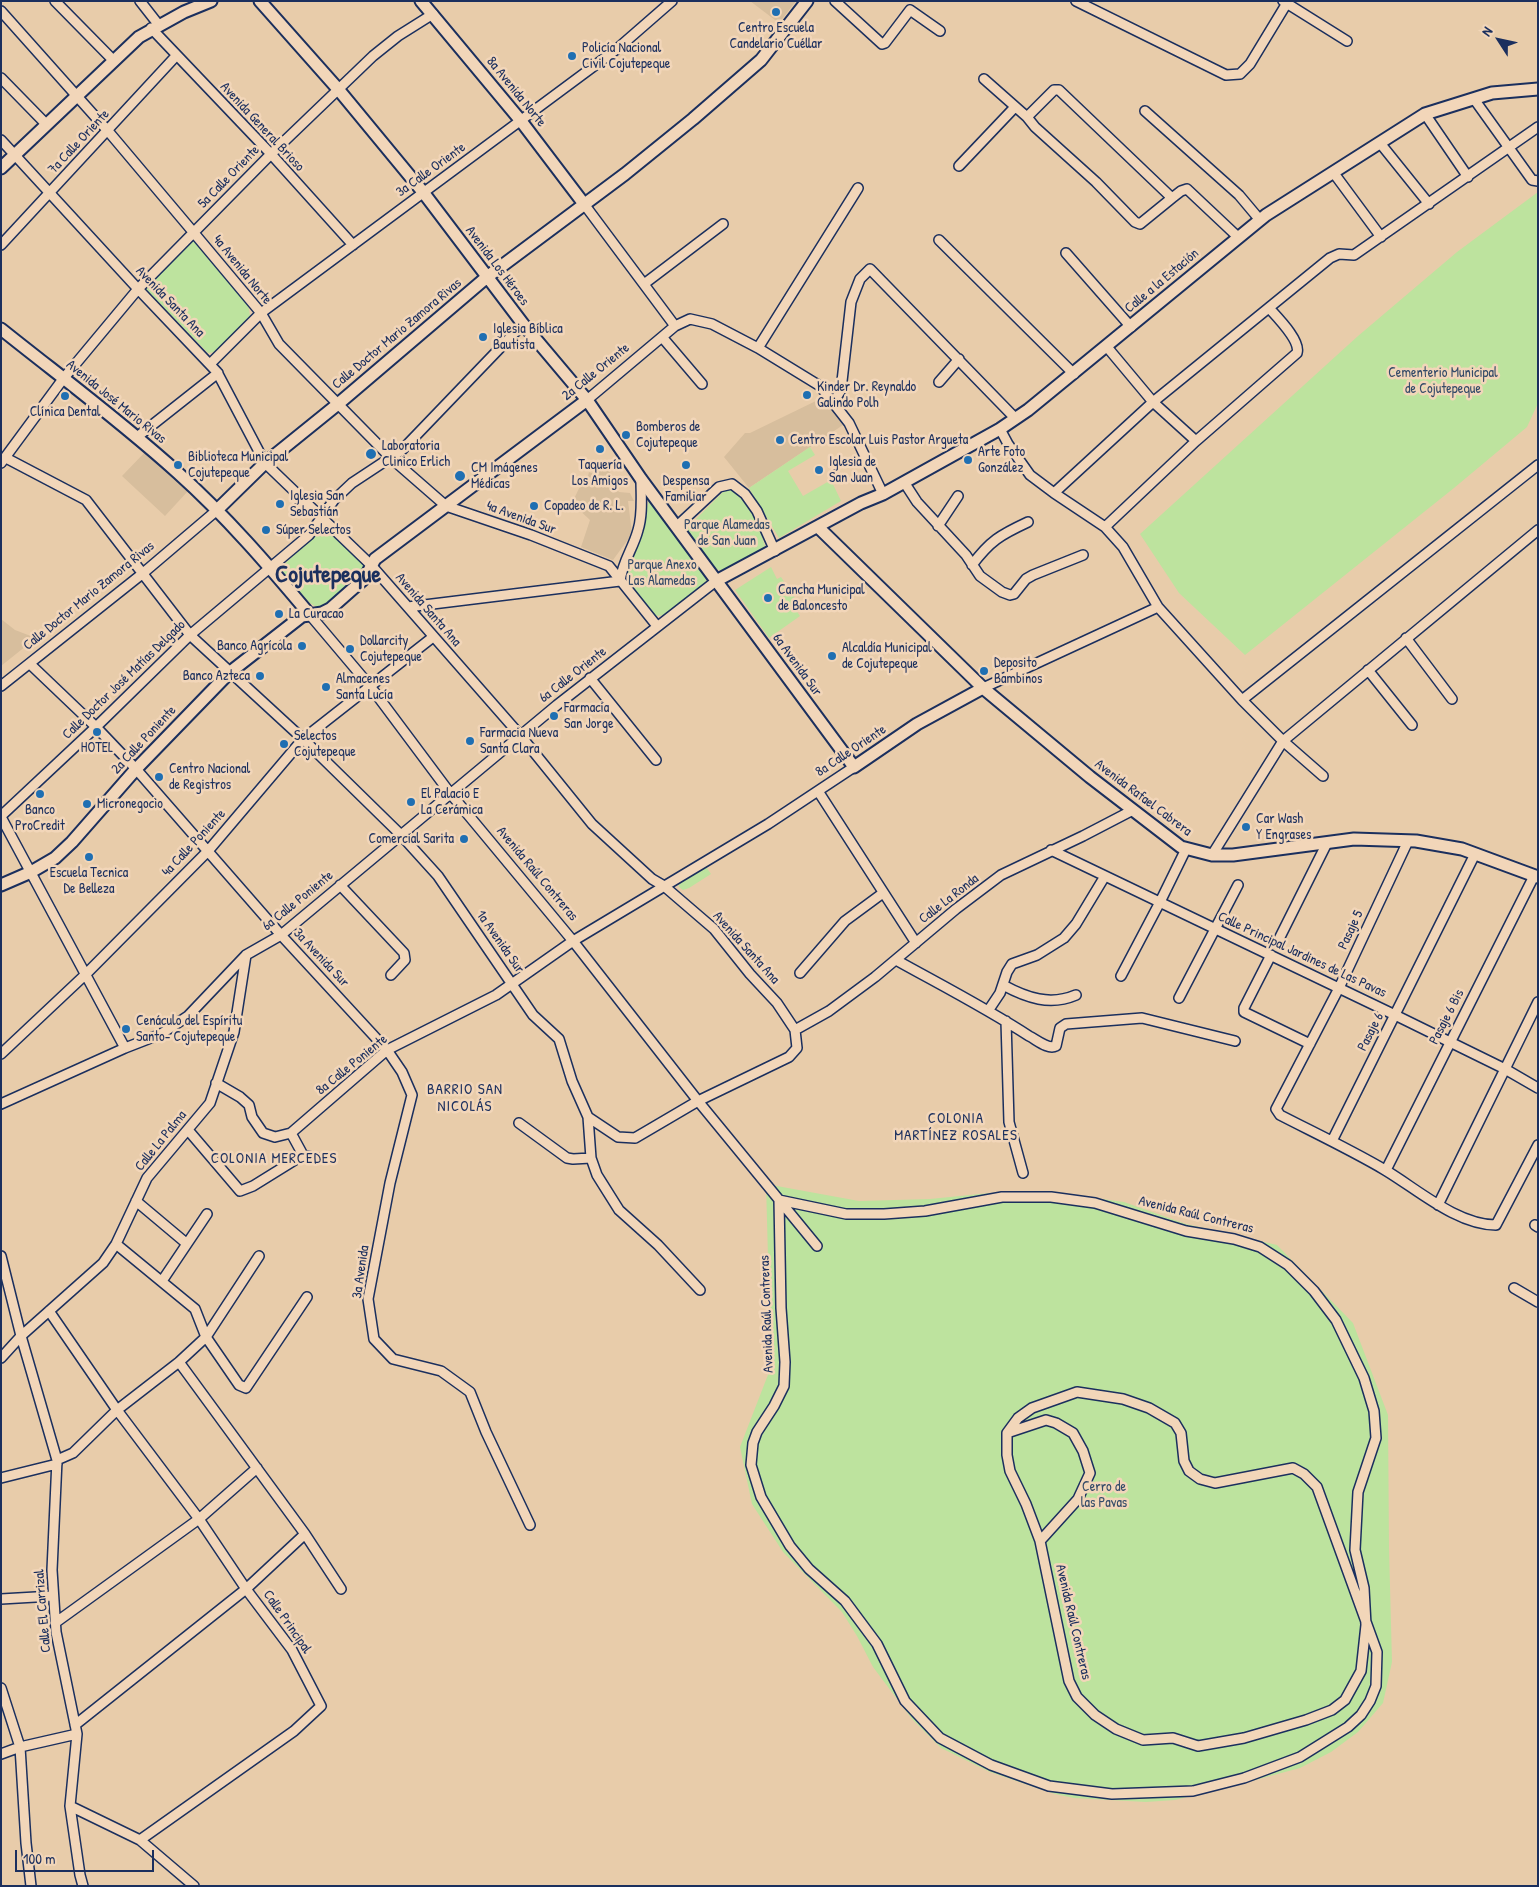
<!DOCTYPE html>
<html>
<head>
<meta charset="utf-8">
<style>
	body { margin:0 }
	#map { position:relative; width:1539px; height:1887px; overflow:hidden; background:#e8ccaa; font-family:"Patrick Hand",sans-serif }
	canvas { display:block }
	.frame { position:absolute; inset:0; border:2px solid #1b2f5e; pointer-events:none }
	.north { position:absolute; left:1474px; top:15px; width:50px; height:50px; -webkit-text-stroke:4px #f2d6b9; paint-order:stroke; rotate:305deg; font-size:14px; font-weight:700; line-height:20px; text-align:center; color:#1b2f5e }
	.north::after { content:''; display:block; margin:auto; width:18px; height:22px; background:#1b2f5e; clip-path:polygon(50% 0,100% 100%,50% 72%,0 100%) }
	.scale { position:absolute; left:15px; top:1850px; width:139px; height:22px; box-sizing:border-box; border:2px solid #1b2f5e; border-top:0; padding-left:6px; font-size:15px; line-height:18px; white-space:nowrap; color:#1b2f5e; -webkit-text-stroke:4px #f2d6b9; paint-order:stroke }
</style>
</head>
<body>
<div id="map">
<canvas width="1539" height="1887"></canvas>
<div class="frame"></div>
<div class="north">N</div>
<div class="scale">100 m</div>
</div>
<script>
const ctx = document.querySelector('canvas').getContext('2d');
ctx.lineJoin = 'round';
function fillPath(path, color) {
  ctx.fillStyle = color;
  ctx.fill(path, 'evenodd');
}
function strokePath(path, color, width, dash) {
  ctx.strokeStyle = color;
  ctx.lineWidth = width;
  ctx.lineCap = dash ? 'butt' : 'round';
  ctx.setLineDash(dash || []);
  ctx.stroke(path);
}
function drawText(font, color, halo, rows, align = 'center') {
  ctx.font = font + ' "Patrick Hand",sans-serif';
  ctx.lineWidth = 5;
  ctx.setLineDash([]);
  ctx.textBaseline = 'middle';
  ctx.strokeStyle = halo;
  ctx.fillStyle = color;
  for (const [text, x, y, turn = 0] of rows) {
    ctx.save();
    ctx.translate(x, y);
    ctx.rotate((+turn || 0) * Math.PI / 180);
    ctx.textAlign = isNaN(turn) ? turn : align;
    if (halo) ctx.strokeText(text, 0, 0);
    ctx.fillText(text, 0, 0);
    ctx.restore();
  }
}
fillPath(new Path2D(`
	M750,1h46l-17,22z
	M822,398l21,27 -94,63 -25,-31 21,-24h5z
	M146,451l42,40 -23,25 -43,-40z
	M600,466l3,3 3,-2 14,19 -4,2 3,4 11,1 4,8h-6l4,33 -19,26 -32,-13 9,-27 -15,-14 2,-4 -3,-3 7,-15 5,1 3,-13 5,2z
	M1,619l14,11 21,8 -35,28z`), '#d7be9d');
fillPath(new Path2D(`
	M1538,192v211l-11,24 -73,61 -209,167 -66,-62 -39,-59 218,-198 99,-84z
	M195,238l53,65 2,13 -35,36 -7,1 -62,-64z
	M810,447l5,8 -27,16 15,25 28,-16 10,21 -62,37 -30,-50z
	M730,489c19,12 29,36 35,57l-40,27 -12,-6 -27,-38 37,-37z
	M649,500l17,19 42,58c-4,11 -32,35 -44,38 -5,1 -11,1 -16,1l-19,-23 -3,-24 15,-38z
	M324,524l42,43 -10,15 -35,28 -11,-7 -31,-34 24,-22z
	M771,567l6,12 4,-2 20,30 -5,3 4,6 -31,22 -34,-48z
	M704,864l7,10 -22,14 -6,2 -4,-3 -1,-4z
	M766,1184l93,17 71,-2 60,-6 54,-2 80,11 62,22 91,21 76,78 35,92 1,133 3,114 -9,41 -25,29 -27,20 -31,16 -56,15 -69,17 -29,2 -72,-4 -19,-4 -65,-22 -49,-24 -29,-29 -39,-52 -16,-31 -15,-24 -59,-60 -31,-48 -12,-57 31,-80z`), '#bde39e');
const street = new Path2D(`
	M55,1l58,59
	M140,1l18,23
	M835,1l47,43 3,-1 25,-33 30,21
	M1076,1l150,74 14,-1 10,-10 37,-61
	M1283,1l64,40
	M1,11l107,120 86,102 67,80 18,31 112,114 55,48 85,29 78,31 48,60
	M151,28l120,126 82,91
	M1,78l45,46
	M984,79l43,38
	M1474,99l58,81 6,1
	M1145,111l94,84 21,25
	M1425,114l43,63
	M1,140l137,149 79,83 48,91 106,102 149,170 72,89 60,55 12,7 50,43 36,45 27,29 18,27 2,18 -8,9 -91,44 -63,37 -17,-1 -30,-20 -16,-36 -13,-42 -26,-24 -95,-139 -38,-42 -97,-95 -113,-104 -104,-135 -80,-42
	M1380,143l49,61
	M959,166l56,-59
	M1333,172l48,65
	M1172,198l-32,26 -5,-2 -39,-40 -61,-55 -8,-10 27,-27h5l113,108 9,-7 6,-2 52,49
	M584,204l91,122
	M939,240l135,134
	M1,245l175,-189
	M1066,253l65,74
	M644,284l79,-60
	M662,337l40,47
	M758,348l100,-160
	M210,364l51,-51 356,-264 55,-48
	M939,382l20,-23
	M587,400l88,-74 15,-7 22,5 46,24 62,38 29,37 34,71
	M833,403l8,-13 10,-88 9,-23 10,-10 145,149
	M1000,429l8,15 22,31 24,18 51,34 18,20 35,60 84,93 41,41 40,35
	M137,437l81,-64
	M1196,441l101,-88c4,-12 -19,-35 -28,-45
	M1,463l62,-84 75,-90 133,-135 102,-98 25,-20 35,-22
	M904,482l13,20 49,53 14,21 22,16 8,3 4,-1 12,-15 7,-4 50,-20
	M1054,493l99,-91 177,-144 9,-4 15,1 184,-128
	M677,526l42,-39 13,-3 13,10 12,17 18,40
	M938,526l20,-30
	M1105,527l91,-86 -43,-39 -46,-55
	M972,565c18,-24 28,-30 56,-43
	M620,581c3,-21 13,-32 18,-51 5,-16 3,-34 3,-51
	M408,607l212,-26
	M310,615l60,71 80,107 123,148 125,160 119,145
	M1406,638l46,61
	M30,664l66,63 40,42 145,166 106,115 15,22 10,23 -22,88 -22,116 6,40 19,20 48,12 29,21 16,40 44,93
	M1368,670l44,55
	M590,678l66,82
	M1,686l141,-112 74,-63
	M983,688l175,-81
	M1242,700l296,-235
	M818,791l98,152
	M1,816l95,-89 94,-92 119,-100 25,-35 18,-17 50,-33 121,-126
	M1,817l124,231
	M1408,841l-69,147 -63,121 4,6c35,18 71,35 105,55 32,19 72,55 111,55l42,-80
	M1051,850l344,165 110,54 33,19
	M1212,855l71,-114 255,-211
	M340,885l64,68 1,7 -14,15
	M1278,941l49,-98
	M1271,955l-27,53v4l66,32
	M896,960c45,25 90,48 133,76 8,4 19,14 27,10l4,-18 6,-4 76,-6 93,23
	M800,973l45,-52 38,-28
	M1121,976l39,-74 26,-53
	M1003,985c24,13 47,21 73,10
	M1179,998l59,-113
	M988,1011l12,-18 7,-21 5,-8 25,-9 27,-17 12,-14 29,-48
	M1006,1021l3,101 14,51
	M795,1030l34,-19 46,-34 81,-68 45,-34 82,-39 50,-26
	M1,1054l85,-80 122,-123 95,-112 130,-102
	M216,1083l24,14 9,8 3,12 11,16 12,4 16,-4 96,-83 109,-55 77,-54 195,-117 86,-57
	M1,1104l124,-56 36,-14 27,-18 58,-61 35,-20 276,-230 159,-124
	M588,1117l3,41 6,17 22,35 39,35 42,45
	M519,1123l48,35 6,1 18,-1
	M188,1130l52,61 13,-5 50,-31 14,3v1
	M291,1133l12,22
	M1332,1141l143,-287
	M1386,1170l148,-294
	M136,1201l50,42
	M1438,1205l100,-203
	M1535,1225l3,2
	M116,1244l79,65 11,28 33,48 7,3 61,-91
	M1,1256l20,80 36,124 -5,110 4,62 21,102 -7,72 10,69 3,11
	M162,1281l45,-67
	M1514,1288l24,14
	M49,1311l68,99 82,109 47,70 46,61 29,56 -27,25 -154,109 -70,-34
	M1,1358l20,-22 82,-73 13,-19 31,-66 63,-75 24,-71 12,-77
	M179,1362l126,172 36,55
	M1007,1433l39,-13 10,3 17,10 10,18 7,22 -12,26 -38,42 -14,-37 -16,-33 -3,-16v-22l11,-15 14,-10 45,-16 46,7 26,9 26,15 6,10 3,28 5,10 11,8 15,4 78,-15 11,6 13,13 60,165 -1,34 -6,15 -9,14 -13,12 -48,30 -56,21 -51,13 -81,3 -63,-8 -58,-21 -51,-27 -35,-37 -28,-57 -32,-43 -36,-32 -19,-23 -29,-49 -10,-32 2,-22 4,-11 17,-26 10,-20 1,-24 -4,-54 -2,-108 67,14h38l41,-3 77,-14h49l44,6 91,28 48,8 26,8 28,18 26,26 22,29 28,58 10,33 2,27 -18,54 -3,58 9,38 2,37 -5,46 -16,29 -13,10 -26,10 -62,18 -46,8 -25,-8 -30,2 -27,-11 -21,-14 -18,-18 -8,-16 -29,-140
	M57,1460l16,-7 44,-43 62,-48 27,-25 53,-81
	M1,1478l56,-14
	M1,1599l52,-3
	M55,1623l144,-104 58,-51
	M1,1688l19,59 6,96 5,43
	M75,1725l171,-136 59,-55
	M1,1754l19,-7 57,-13
	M140,1840l54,46`);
const secondary = new Path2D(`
	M260,1l78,88 85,103 100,132 64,76 54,79 213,288 63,-43 66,-36
	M421,1l100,120 63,83
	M1,168l138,-131 45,-25 27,-11
	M1,329c60,48 121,93 177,144 48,43 91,93 132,142
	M216,511l49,-48 73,-59 149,-127 138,-103 68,-55 68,-59 46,-59
	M818,527l165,161 107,89 91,70 31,8h21l121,-16 62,2 46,8 76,28
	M716,581l145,-78 22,-9 117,-65 28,-19 238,-195 159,-101 67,-21 46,-4
	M1,885l30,-13 24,-14 17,-16 64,-73 93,-96 73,-57 20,-3 8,-4 35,-31 10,-19 212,-159`);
strokePath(street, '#1b2f5e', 12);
strokePath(secondary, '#1b2f5e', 15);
strokePath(street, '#f2d6b9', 9);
strokePath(secondary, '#f2d6b9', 11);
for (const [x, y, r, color] of [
	[776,12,5,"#1f6fb2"],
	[572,56,5,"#1f6fb2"],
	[483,337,5,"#1f6fb2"],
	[807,395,5,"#1f6fb2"],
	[65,396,5,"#1f6fb2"],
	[626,435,5,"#1f6fb2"],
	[780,440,5,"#1f6fb2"],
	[600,449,5,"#1f6fb2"],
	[371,454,6,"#1f6fb2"],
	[968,460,5,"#1f6fb2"],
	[178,465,5,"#1f6fb2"],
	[686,465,5,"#1f6fb2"],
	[819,470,5,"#1f6fb2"],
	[460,476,6,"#1f6fb2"],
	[280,504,5,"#1f6fb2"],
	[534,506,5,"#1f6fb2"],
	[266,530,5,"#1f6fb2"],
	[768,598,5,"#1f6fb2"],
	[279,614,5,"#1f6fb2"],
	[302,646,5,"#1f6fb2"],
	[350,649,5,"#1f6fb2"],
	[832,656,5,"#1f6fb2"],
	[984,671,5,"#1f6fb2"],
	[260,676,5,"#1f6fb2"],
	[326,687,5,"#1f6fb2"],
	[554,716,5,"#1f6fb2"],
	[97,732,5,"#1f6fb2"],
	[470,741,5,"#1f6fb2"],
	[284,744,5,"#1f6fb2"],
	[159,777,5,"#1f6fb2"],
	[40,794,5,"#1f6fb2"],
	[411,802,5,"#1f6fb2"],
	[87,804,5,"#1f6fb2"],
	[1246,827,5,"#1f6fb2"],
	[464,839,5,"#1f6fb2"],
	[89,857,5,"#1f6fb2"],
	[126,1029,5,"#1f6fb2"]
]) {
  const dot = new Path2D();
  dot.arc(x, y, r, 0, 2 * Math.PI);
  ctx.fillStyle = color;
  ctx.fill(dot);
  strokePath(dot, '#f2d6b9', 2);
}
drawText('14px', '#1b2f5e', '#f2d6b9', [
	["Centro Escuela",776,28,"center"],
	["Candelario Cuéllar",776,44,"center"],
	["Policía Nacional",582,48],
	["Civil Cojutepeque",582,64],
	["Iglesia Bíblica",493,329],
	["Bautista",493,345],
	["Kinder Dr. Reynaldo",817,387],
	["Galindo Polh",817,403],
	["Clínica Dental",65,412,"center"],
	["Bomberos de",636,427],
	["Cojutepeque",636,443],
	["Centro Escolar Luis Pastor Argueta",790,440],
	["Laboratoria",382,446],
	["Clinico Erlich",382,462],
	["Arte Foto",978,452],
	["González",978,468],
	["Biblioteca Municipal",188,457],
	["Cojutepeque",188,473],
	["Iglesia de",829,462],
	["San Juan",829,478],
	["Taquería",600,465,"center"],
	["Los Amigos",600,481,"center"],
	["CM Imágenes",471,468],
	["Médicas",471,484],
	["Despensa",686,481,"center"],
	["Familiar",686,497,"center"],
	["Iglesia San",290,496],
	["Sebastián",290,512],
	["Copadeo de R. L.",544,506],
	["Súper Selectos",276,530],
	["Cancha Municipal",778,590],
	["de Baloncesto",778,606],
	["La Curacao",289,614],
	["Dollarcity",360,641],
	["Cojutepeque",360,657],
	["Banco Agrícola",292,646,"right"],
	["Alcaldía Municipal",842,648],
	["de Cojutepeque",842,664],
	["Deposito",994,663],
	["Bambinos",994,679],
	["Banco Azteca",250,676,"right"],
	["Almacenes",336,679],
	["Santa Lucía",336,695],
	["Farmacia",564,708],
	["San Jorge",564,724],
	["Farmacia Nueva",480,733],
	["Santa Clara",480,749],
	["Selectos",294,736],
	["Cojutepeque",294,752],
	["HOTEL",97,748,"center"],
	["Centro Nacional",169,769],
	["de Registros",169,785],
	["El Palacio E",421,794],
	["La Cerámica",421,810],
	["Micronegocio",97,804],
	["Banco",40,810,"center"],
	["ProCredit",40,826,"center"],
	["Car Wash",1256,819],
	["Y Engrases",1256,835],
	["Comercial Sarita",454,839,"right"],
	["Escuela Tecnica",89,873,"center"],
	["De Belleza",89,889,"center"],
	["Cenáculo del Espíritu",136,1021],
	["Santo- Cojutepeque",136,1037]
], 'left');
drawText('14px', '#1b2f5e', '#f2d6b9', [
	["8a Avenida Norte",516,92,51],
	["Avenida General Brioso",262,127,47],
	["7a Calle Oriente",79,142,-47],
	["3a Calle Oriente",431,170,-36],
	["5a Calle Oriente",229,177,-46],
	["Avenida Los Héroes",497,266,53],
	["4a Avenida Norte",242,270,51],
	["Calle a la Estación",1162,281,-40],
	["Avenida Santa Ana",170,302,46],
	["Calle Doctor Mario Zamora Rivas",397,334,-40],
	["2a Calle Oriente",596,372,-39],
	["Avenida José Mario Rivas",116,402,39],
	["4a Avenida Sur",521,518,20],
	["Calle Doctor Mario Zamora Rivas",89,596,-39],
	["Avenida Santa Ana",428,610,49],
	["6a Avenida Sur",797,665,54],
	["6a Calle Oriente",573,675,-38],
	["Calle Doctor José Matías Delgado",124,680,-44],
	["2a Calle Poniente",144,740,-47],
	["8a Calle Oriente",851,751,-34],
	["Avenida Rafael Cabrera",1143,798,37],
	["4a Calle Poniente",194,843,-47],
	["Avenida Raúl Contreras",537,874,50],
	["Calle La Ronda",949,899,-38],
	["6a Calle Poniente",298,901,-39],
	["Pasaje 5",1351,930,-65],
	["1a Avenida Sur",500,942,55],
	["Avenida Santa Ana",746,948,48],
	["Calle Principal Jardines de Las Pavas",1302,955,25],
	["3a Avenida Sur",321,958,47],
	["Pasaje 6 Bis",1447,1017,-63],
	["Pasaje 6",1371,1032,-63],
	["8a Calle Poniente",352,1065,-39],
	["Calle La Palma",161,1141,-51],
	["Avenida Raúl Contreras",1196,1215,14],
	["3a Avenida",361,1272,-82],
	["Avenida Raúl Contreras",767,1314,-92],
	["Calle El Carrizal",43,1611,-95],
	["Calle Principal",287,1622,55],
	["Avenida Raúl Contreras",1073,1622,77]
]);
drawText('14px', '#334a68', '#f2d6b9', [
	["Cementerio Municipal",1443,373],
	["de Cojutepeque",1443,389],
	["Parque Alamedas",727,525],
	["de San Juan",727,541],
	["Parque Anexo",662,565],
	["Las Alamedas",662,581],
	["Cerro de",1104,1487],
	["las Pavas",1104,1503]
]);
ctx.letterSpacing = '1px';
drawText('15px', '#1b2f5e', '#f2d6b9', [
	["BARRIO SAN",465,1090],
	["NICOLÁS",465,1107],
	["COLONIA",956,1119],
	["MARTÍNEZ ROSALES",956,1136],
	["COLONIA MERCEDES",274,1159]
]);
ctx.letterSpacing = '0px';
drawText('bold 24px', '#1b2f5e', '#f2d6b9', [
	["Cojutepeque",328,576]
]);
</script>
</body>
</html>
